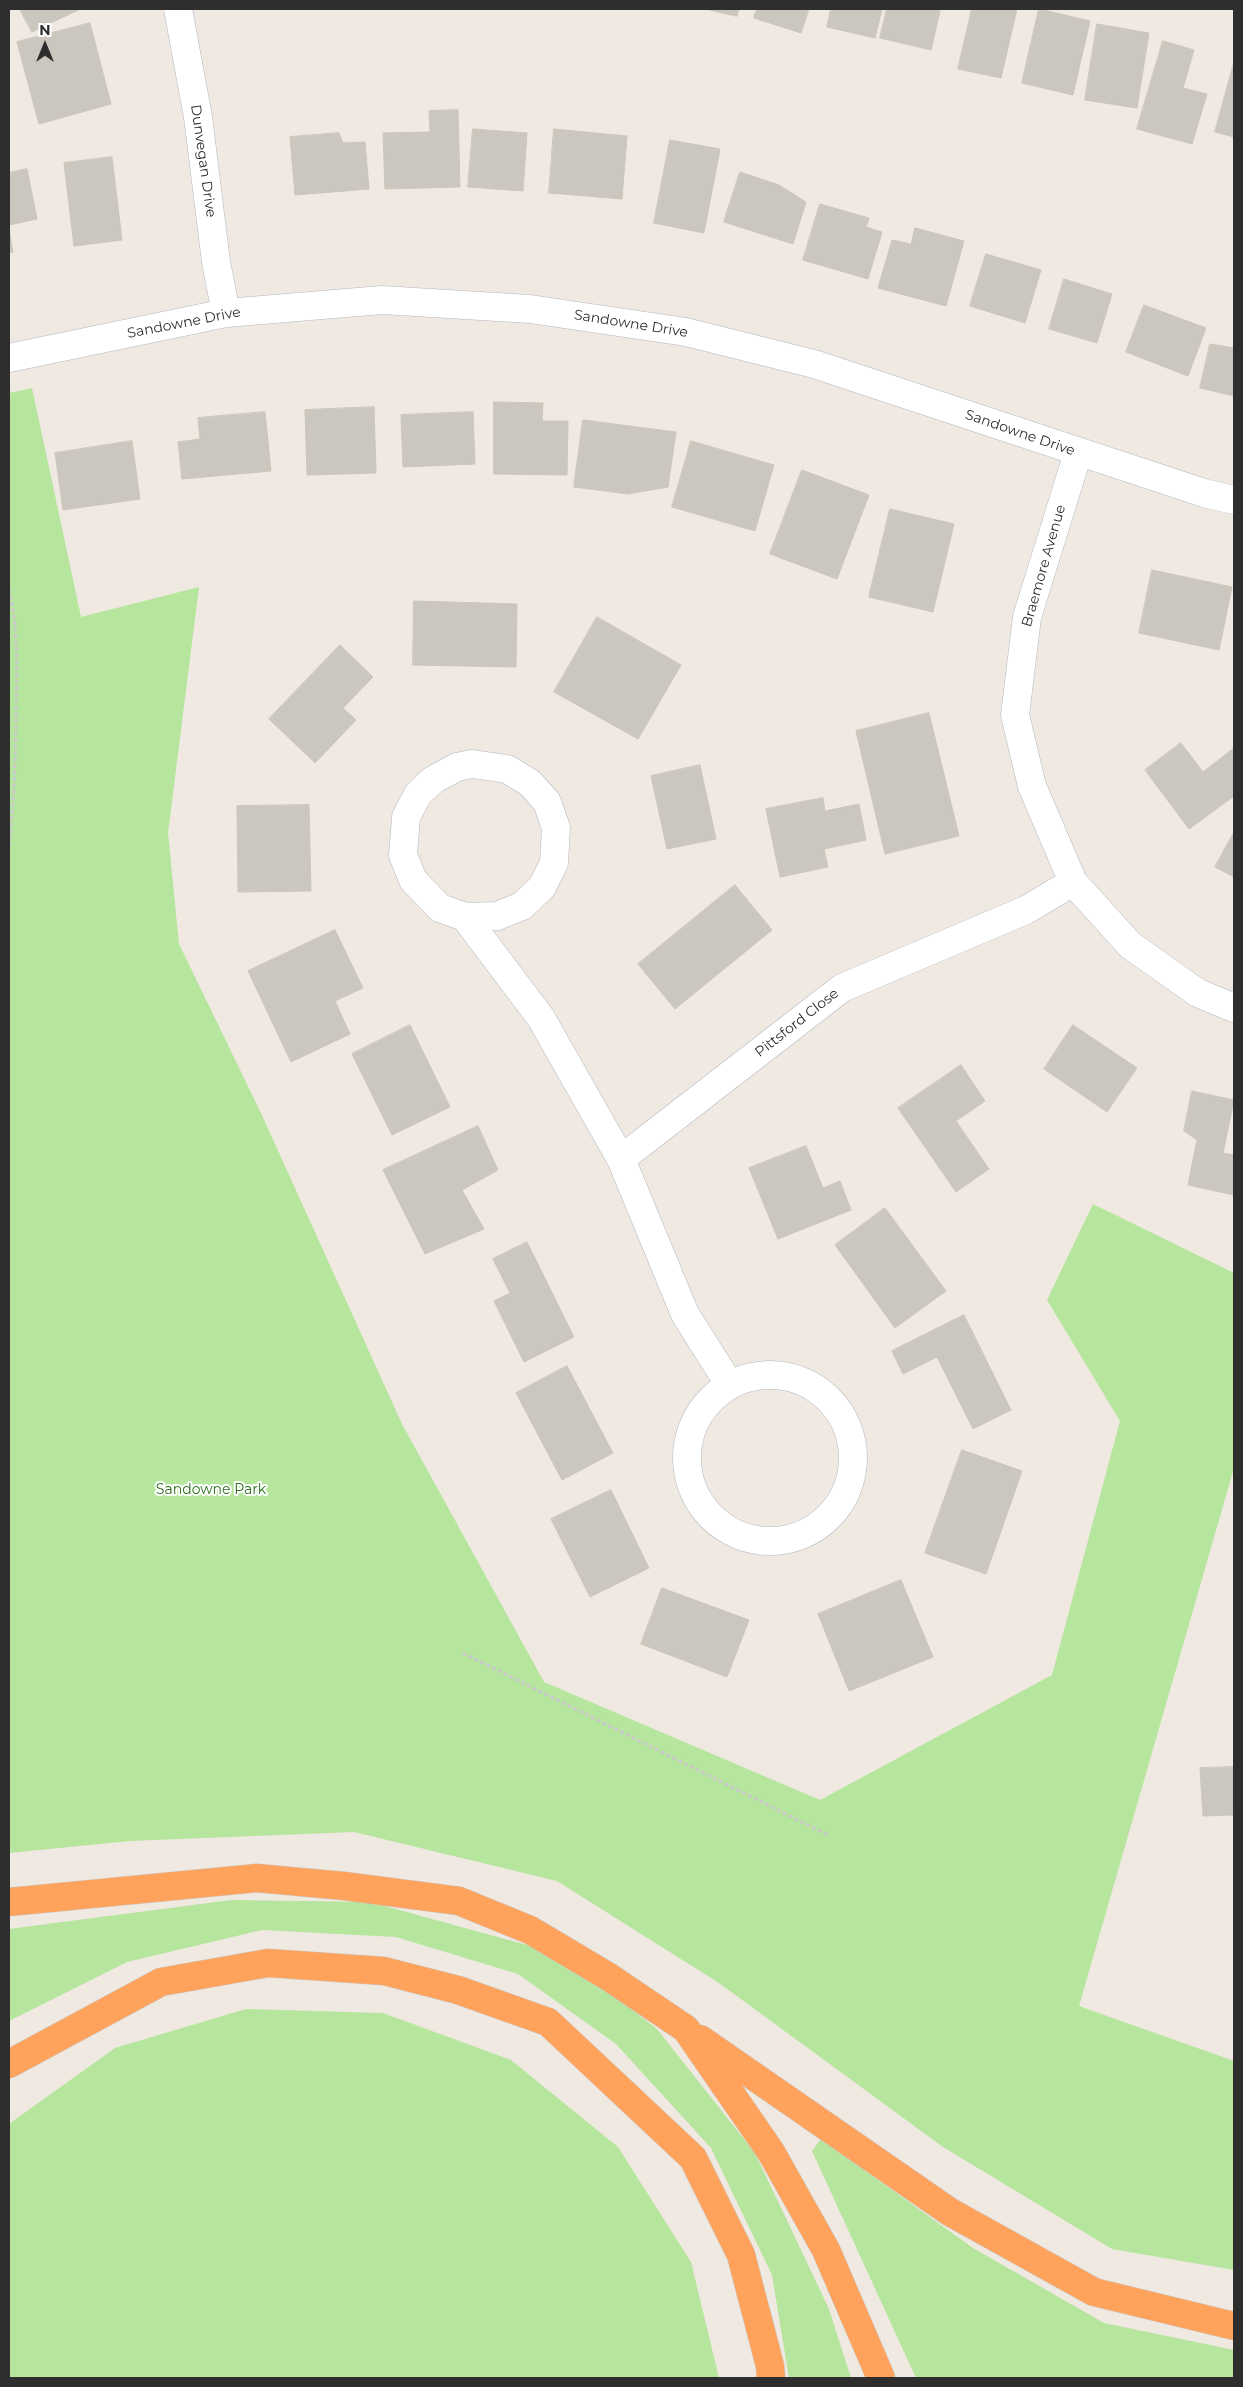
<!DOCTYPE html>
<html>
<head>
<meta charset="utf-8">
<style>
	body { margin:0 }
	#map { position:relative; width:1243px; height:2387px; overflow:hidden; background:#efe9e1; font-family:Montserrat,sans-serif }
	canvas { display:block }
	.frame { position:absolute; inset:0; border:10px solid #2e2e2e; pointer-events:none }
	.north { position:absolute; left:20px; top:20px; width:50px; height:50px; -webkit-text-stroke:4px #fff; paint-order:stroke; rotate:0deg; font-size:14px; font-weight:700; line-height:20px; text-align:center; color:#2e2e2e }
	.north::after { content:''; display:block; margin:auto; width:18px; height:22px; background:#2e2e2e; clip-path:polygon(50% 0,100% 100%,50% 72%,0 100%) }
</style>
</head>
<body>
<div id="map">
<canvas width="1243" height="2387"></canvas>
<div class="frame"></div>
<div class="north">N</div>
</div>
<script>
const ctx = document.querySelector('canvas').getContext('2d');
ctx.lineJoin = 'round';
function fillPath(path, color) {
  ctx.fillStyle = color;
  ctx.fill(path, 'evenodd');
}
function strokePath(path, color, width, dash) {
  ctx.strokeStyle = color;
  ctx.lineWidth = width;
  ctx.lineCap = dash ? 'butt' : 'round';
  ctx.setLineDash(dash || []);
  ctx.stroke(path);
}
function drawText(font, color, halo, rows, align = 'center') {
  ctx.font = font + ' Montserrat,sans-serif';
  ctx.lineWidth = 4;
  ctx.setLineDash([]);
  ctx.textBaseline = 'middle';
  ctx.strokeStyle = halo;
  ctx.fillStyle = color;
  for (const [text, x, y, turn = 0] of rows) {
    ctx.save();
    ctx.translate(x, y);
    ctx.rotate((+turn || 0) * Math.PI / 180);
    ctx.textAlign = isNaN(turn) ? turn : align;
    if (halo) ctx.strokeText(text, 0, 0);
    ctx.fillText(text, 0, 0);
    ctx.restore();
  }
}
fillPath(new Path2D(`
	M32,388l49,229 118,-30 -31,246 11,111 81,167 142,313 142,258 276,118 232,-125 68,-254 -73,-121 46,-96 141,69v195l-155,538 155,55v209l-122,-21 -169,-102 -224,-164 -162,-102 -203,-49 -224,9 -121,12v-1460z
	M231,1900l139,2 190,52 97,75 98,124 74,156 22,69h-62l-17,-103 -61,-127 -95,-104 -98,-70 -122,-37 -134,-7 -135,32 -118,59v-92z
	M246,2009l137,4 128,47 107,87 73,115 28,116h-710v-254l106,-76z
	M821,2139l152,109 131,75 130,27v28h-318l-104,-227z`), '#b6e59e');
const building = new Path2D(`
	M20,9h58v1l-46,22z
	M706,9h33l-2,7z
	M757,9h52l-8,24 -47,-15z
	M831,9h51l-7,29 -48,-11z
	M887,9h45l8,2 -9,39 -51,-12z
	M972,9h45l-16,69 -43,-9z
	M1039,9l51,12 -17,74 -51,-12z
	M90,23l21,81 -72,20 -22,-82z
	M1097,24l52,9 -12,75 -52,-8z
	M1163,41l31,9 -11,38 24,6 -15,50 -55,-15z
	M1234,62v75l-19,-5z
	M458,110l2,77 -75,2 -2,-56 47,-1 -1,-21z
	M473,129l54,4 -4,58 -55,-4z
	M554,129l73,7 -5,63 -73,-6z
	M339,133l4,10 22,-1 4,47 -74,6 -5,-58z
	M670,140l50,9 -16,84 -50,-10z
	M112,157l10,83 -48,6 -10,-83z
	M27,169l10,50 -28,6v-52z
	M740,172l39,13 27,17 -13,42 -69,-22z
	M820,204l49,14 -3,9 16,5 -14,47 -65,-19z
	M915,228l49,13 -18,65 -68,-18 14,-48 19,4z
	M9,229l4,23 -4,1z
	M986,254l55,16 -16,53 -55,-17z
	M1064,279l48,15 -15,49 -48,-14z
	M1144,305l62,23 -18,48 -62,-24z
	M1210,344l24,4v48l-34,-8z
	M494,402l49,1 -1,18h26l-1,54 -73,-1z
	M374,407l2,66 -69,2 -2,-65z
	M265,412l6,59 -89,8 -4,-37 22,-3 -2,-21z
	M473,412l2,52 -72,3 -2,-52z
	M583,420l93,12 -8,55 -40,7 -54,-7z
	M132,441l8,58 -77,11 -8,-57z
	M691,441l83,24 -19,66 -83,-24z
	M802,470l67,25 -32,84 -67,-25z
	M890,509l64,15 -21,88 -64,-15z
	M1152,570l80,17 -13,63 -80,-17z
	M414,601l103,3 -1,63 -103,-2z
	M597,617l84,48 -43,74 -84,-47z
	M340,645l33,32 -30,31 13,12 -41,43 -46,-44z
	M929,713l30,123 -74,18 -29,-123z
	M1181,743l22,29 31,-24v48l-45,33 -44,-59z
	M700,765l16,74 -49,10 -16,-73z
	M823,798l2,13 34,-7 7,36 -42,9 4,18 -48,10 -14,-68z
	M309,805l2,86 -73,1 -1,-86z
	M1234,832v45l-19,-10z
	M735,885l37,45 -97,79 -37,-45z
	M335,930l28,58 -28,13 15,33 -59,28 -43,-91z
	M410,1025l40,82 -58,28 -40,-81z
	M1073,1025l64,43 -30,44 -63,-43z
	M961,1065l24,36 -29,20 33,48 -33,23 -58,-84z
	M1192,1091l42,9 -11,53 11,2v40l-46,-10 9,-45 -13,-9z
	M478,1126l20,44 -36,20 22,39 -59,25 -42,-84z
	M806,1146l17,42 17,-7 11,29 -73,29 -29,-71z
	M885,1208l61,83 -51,37 -60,-83z
	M527,1242l47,95 -50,25 -30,-61 16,-8 -17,-34z
	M964,1315l47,95 -38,19 -36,-72 -34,17 -11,-23z
	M567,1366l46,87 -51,27 -46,-87z
	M962,1450l60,21 -36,103 -61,-21z
	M611,1490l38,78 -59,29 -39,-78z
	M901,1580l32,77 -84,34 -31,-77z
	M662,1588l87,32 -22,57 -86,-33z
	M1234,1767v48l-31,1 -3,-48z`);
fillPath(building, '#cbc7bf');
strokePath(building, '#cbc5ba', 1);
const minor = new Path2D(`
	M178,9l20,108 18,145 10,51
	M9,358l217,-45 156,-13 148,9 156,23 128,32 390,129 30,7
	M1078,453l-51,164 -12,98 17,71 41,96 57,63 68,48 36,15
	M465,917l32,-1 25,-10 20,-19 12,-24 2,-35 -9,-26 -17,-19 -23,-14 -35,-5 -15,3 -24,13 -15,14 -12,23 -3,38 10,25 27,28 25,9 76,101 80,141 64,155 44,70
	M621,1159l221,-171 184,-78 47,-28
	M687 1458a83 83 0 1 1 166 0a83 83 0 1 1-166 0Z`);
const highway = new Path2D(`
	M9,1902l248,-24 87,8 115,15 71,29 79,47 77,52 85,123 55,98 55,128
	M700,2039l250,173 144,80 140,34
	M9,2064l152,-82 107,-19 116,8 74,19 90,32 145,136 48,97 29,111 1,12`);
strokePath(minor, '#b4b7c1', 29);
strokePath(highway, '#c9c9c9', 29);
strokePath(new Path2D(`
	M9,589c9,38 8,79 7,118 0,47 -2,94 -7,141
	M463,1653l365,182`), '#c9c9c9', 3, [4, 2.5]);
strokePath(minor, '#fff', 28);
strokePath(highway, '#ffa35c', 28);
drawText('14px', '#2e2e2e', '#fff', [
	["Dunvegan Drive",203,161,82],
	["Sandowne Drive",184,323,-11],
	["Sandowne Drive",631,324,9],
	["Sandowne Drive",1020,433,19],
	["Braemore Avenue",1044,566,-74],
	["Pittsford Close",797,1023,-38]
]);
drawText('14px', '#2c6e1b', '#fff', [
	["Sandowne Park",211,1490]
]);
</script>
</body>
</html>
